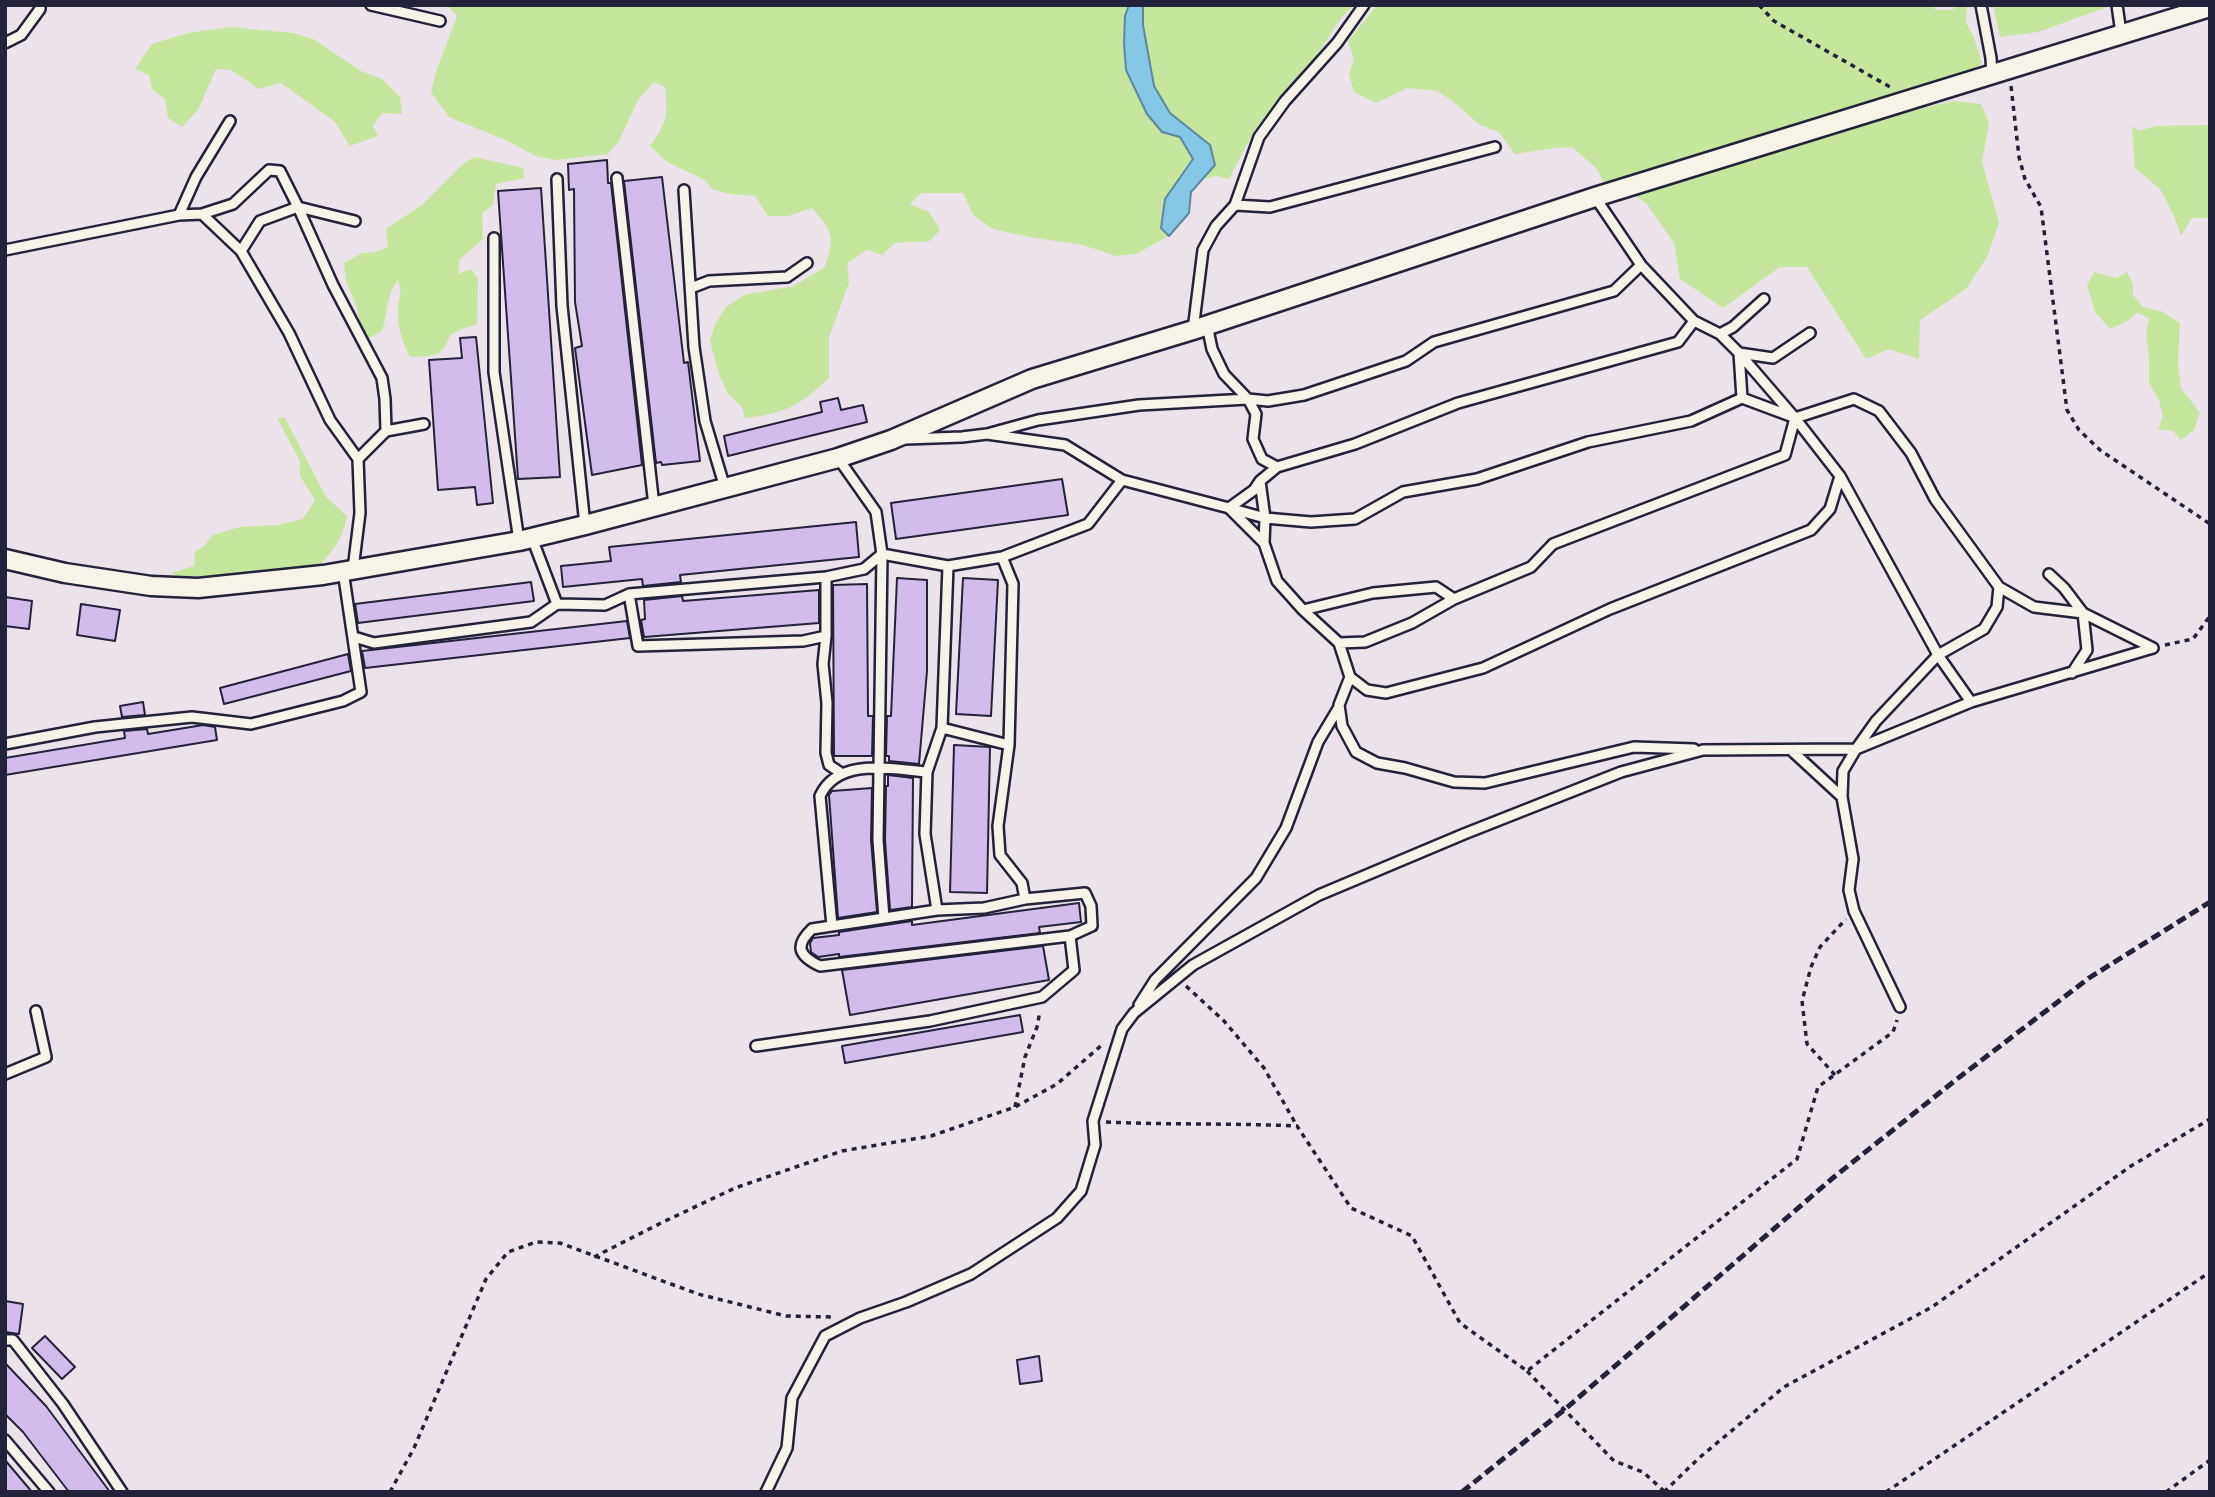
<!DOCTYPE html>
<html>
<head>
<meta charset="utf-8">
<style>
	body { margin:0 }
	#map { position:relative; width:2215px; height:1497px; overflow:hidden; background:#ece2e9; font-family:"Playpen Sans",sans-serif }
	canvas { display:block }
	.frame { position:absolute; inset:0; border:7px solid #22223b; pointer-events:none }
</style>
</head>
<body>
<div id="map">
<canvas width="2215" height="1497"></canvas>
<div class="frame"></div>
</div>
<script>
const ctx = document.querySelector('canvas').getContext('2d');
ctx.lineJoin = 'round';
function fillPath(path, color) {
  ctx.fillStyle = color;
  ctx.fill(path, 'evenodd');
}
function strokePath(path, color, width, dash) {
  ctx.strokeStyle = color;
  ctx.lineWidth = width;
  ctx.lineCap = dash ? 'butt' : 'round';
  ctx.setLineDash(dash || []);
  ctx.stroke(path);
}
fillPath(new Path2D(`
	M447,5h682l-4,11 -1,27 2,27 21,44 33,23 13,22 -12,16 -20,53 8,8 -33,18 -20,2 -33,-11 -54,-8 -36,-8 -19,-13 -11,-23h-42l-11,11 19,8 11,18 -10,11 -35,2 -13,12 -15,-5 -20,13 2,20 -20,54v41c-28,27 -45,36 -84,40l-3,-11 -14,-13 -9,-20 -9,-33 5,-17 11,-17 18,-12 50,-9 31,-19c10,-31 8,-35 -13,-59l-24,8h-20l-13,-20 -26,-2 -17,-5 -7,-9 -38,-18 -17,-16c17,-24 18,-29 15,-59l-11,-5 -16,18 -19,41 -11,13 -51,6 -22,-4 -25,-14 -61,-25 -18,-25 5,-20 21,-56z
	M1143,5h211l-13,13 -26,40 -25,26 -36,47 -25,48 -13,-3 -13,3 12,-14c-21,-24 -49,-49 -61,-79 -9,-23 -9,-52 -13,-77z
	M1377,5h554l5,5h16l7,-5h8l-1,17 8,16 8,25 -12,10 -365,112 -8,-16 -25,-22 -18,1 -39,6 -16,-22 -19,-7 -26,-23 -17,-11 -30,-3 -31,15 -22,-11 -5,-18 5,-15 -6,-18z
	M1993,5h120l-75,27 -38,5z
	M230,27l63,6 20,6 48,32 21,8 18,18 2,17 -20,-1 -9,13 5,10 -28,10 -15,-24 -54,-39 -22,6 -28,-19 -15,-1 -18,41 -16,17 -14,-9 -3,-19 -13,-10 -3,-14 -14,-6 17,-25 36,-11z
	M1954,101l27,3 8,19 -7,39 17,61 -12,34 -21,32 -46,31 -1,39 -30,-10 -23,10 -59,-92h-27l-57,41 -43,-29 -6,-36 -27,-39 -13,-9c46,-20 95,-32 143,-47 59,-17 118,-34 177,-47z
	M2210,125v93h-18l-11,18 -7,-20 -14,-27 -25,-21 -3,-42 7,5 17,-5z
	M474,157l49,11 1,10 -28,6 -3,21 -11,8 1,26 -23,20 -2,15 13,-5 7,10 -1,46 -10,2 -17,8c-8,23 -17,21 -40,22 -8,-15 -13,-32 -12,-49 1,-14 5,-13 0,-28 -12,15 -10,33 -16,51l-13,7 -8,-8 -4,-22 -11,-27 -2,-18 18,-10 14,-1 12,-5 -2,-18 36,-24 40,-40z
	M2095,272l21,6 11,-6 6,12v11l10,12 18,4 19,12 -2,42 3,23 19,25 -6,17 -13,10 -8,-9 -15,-2 5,-13 -4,-16 -10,-17v-26l-3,-23 3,-16 -12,-5 -13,10 -14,6 -15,-17 -8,-27z
	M277,418h8l41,79 21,19c-5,25 -13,33 -29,51l-136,11 -11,-5 23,-7 1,-14 9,-6 9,-11 27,-8 37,-2 26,-6 12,-19 -15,-24v-15z`), '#c6e69e');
const water = new Path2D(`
	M1129,5h14v20l11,61 16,27 40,32 5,20 -24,27 -2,21 -20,23 -8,-8 4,-29 28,-40 -13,-22 -18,-5 -15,-18 -21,-44 -2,-27 1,-27z`);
fillPath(water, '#84c8e5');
strokePath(water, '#5d86a1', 2);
const building = new Path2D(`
	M607,160l1,23h3l31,282 -50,10 -17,-127 7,-2 -7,-44 -1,-113 -5,1 -1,-26z
	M662,177l22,186 4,-1 12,99 -38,4 -1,-3 -5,1 -32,-282z
	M541,188l19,289 -42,2 -20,-288z
	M476,337l17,166 -16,2 -2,-18 -37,3 -9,-130 33,-2 -2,-20z
	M838,398l3,12 22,-5 4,17 -139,34 -4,-20 98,-24 -2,-10z
	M1062,479l6,36 -172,24 -5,-36z
	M856,522l3,35 -179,18 1,7 -38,4 -1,-7 -79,8 -2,-21 50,-5 -2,-14z
	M897,578l30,2v91l-8,93 -30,-3v-5h-3l1,-40h4z
	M963,578l35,2 -7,136 -35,-2z
	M531,582l3,19 -176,22 -3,-19z
	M867,584l1,132h5l-1,40h-38l-1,-171z
	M819,590v33l-175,14 -3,-17 4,-1 -1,-19 38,-4 1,5z
	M5,597l27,4 -3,28 -24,-3z
	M81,604l39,6 -5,31 -38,-6z
	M627,621l3,17 -265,30 -3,-17z
	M348,654l3,17 -127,33 -4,-16z
	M143,702l2,13 -23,2 -2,-11z
	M203,725l12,2 2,13 -212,35v-17l120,-20 -1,-7 23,-2 1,5z
	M954,745l36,2 -3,146 -37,-1z
	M888,775l25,3 -1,129 -22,3 -5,-70 1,-54h2z
	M872,788l-1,52 6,72 -39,6 -9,-123 3,-4z
	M1079,903l2,19 -42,5 1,6 -201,24v-3l-21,3 -7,-5 -1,-9 3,-5 26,-3v-3l73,-11v4z
	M1043,946l6,34 -199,35 -8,-45z
	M1020,1015l3,17 -178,31 -3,-17z
	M5,1301l18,3 -4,30 -14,-2z
	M45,1336l30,31 -13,12 -30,-31z
	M1039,1356l3,25 -22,3 -3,-24z
	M5,1363l41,43 64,86h-41l-46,-60 -18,-18z
	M5,1460l27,32h-27z`);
fillPath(building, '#d2bcec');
strokePath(building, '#22223b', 2);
const lane = new Path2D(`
	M371,5l69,16
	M1981,5l10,53 1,18
	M2117,5l4,28
	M5,43l16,-8 19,-26v-4
	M617,178l37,328
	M557,179l5,127 23,219
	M684,190l10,157 11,74 20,67
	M1595,197l46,68 53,56 26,13 19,19 34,5 37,-25
	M1235,205l35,2 225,-60
	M202,214l31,-10 36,-34 11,1 18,36 57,14
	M179,215l17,-38 34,-56
	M494,238v134l25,169
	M5,250l174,-35 23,-1 39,37 48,82 41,87 28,39 2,54 -7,56
	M241,251l19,-30 38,-14 35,78 49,93 3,21 1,32 -28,28
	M691,288l18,-7 78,-4 20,-14
	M1207,325l5,24 12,25 24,25 8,15 -3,25 9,20 15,8 -17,14 5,37 -1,25 13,38 26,29 36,33 11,34 17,13 19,3 97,-25 127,-59 201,-79 19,-21 10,-33
	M1193,330l10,-80 13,-24 19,-21 24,-68 26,-36 52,-58 27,-38
	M1720,334l13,-7 31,-28
	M386,431l38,-7
	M987,434l51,-14 101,-15 109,-6 20,2 36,-6 102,-34 28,-19 180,-51 27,-26
	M906,439l56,-2 25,-3 78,11 57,35 107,28 35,35
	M838,458l38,54 6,42 -4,286 6,78
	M1277,467l78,-23 103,-41 220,-61 16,-21
	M1260,481l-6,9 -25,18 36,10 46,4 44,-3 48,-27 74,-13 111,-37 103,-21 51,-23 51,19
	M532,538l25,66
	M1002,557l11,27 -4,161 -11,81 2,29 22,28 3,16
	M2049,574l15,14 19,25 70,35
	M629,594l197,-17 38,-8 18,-15 66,12 54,-9 86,-33 34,-44
	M1303,610l70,-17 63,-6 18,12 77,-32 22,-23 232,-89 10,-37 -56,-65 3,45
	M826,636l-3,28 4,39 -1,50 3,12 12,8
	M354,637l20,6 157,-21 26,-18 48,1 24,-11 9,52 165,-5 23,-5v-59
	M1339,643l26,-1 47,-19 42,-24
	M1350,677l-11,28 3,21 14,26 21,11 28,5 49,14 31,1 149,-36 60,2
	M1971,702l-33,-47 -98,-179 -45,-58 59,-19 25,12 32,42 24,46 64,88 35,20 49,6 4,37 -15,23
	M942,728l67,17
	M5,744l90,-17 97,-10 59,7 92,-23 18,-9 -18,-121
	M1791,750l51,47 11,62 -4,31 5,21 46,96
	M927,772l15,-44 6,-162
	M1842,797l1,-26 13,-22 20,-28 62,-66 46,-26 13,-22 2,-20
	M1085,893l6,13 1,20 -22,10 -250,30c-21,-10 -26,-20 -8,-37l125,-19 47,-2 41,-9z
	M832,926l-12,-130c18,-39 71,-27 107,-24l-2,62 12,76
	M1139,1005l16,-25 101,-102 30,-50 32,-86 21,-35
	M756,1046l174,-25 112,-24 32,-27 -4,-34
	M5,1074l41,-17 -10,-46
	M5,1340h8l50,64 59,88
	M5,1440l44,52
	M766,1492l21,-44 5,-50 33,-62 35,-18 46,-16 65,-28 86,-56 24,-27 14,-46 -2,-24 29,-92 12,-16 59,-48 126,-70 145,-61 157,-62 82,-22 153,-1 115,-47 182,-54`);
const street = new Path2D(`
	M5,559l60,14 86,13 47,2 125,-13 196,-34 66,-16 253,-67 53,-18 141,-61 161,-49 402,-133 615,-190`);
strokePath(lane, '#22223b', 14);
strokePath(street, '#22223b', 23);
strokePath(new Path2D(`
	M1759,5l15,16 116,66
	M2011,86l8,71 6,22 16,28 26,203 12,20 21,20 110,74
	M2165,645l28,-6 17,-23
	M1186,986l38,35 40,47 33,58
	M1835,1075l-28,-31 -5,-43 9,-34 9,-20 26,-28
	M1015,1107l10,-50 12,-30 3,-16
	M1106,1122c64,3 127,1 191,4l54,82 61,28 48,87 67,48 270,-212 21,-72 75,-55 4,-12
	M594,1257l67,-34 74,-35 107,-37 89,-15 84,-29 42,-23 46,-40
	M1527,1371l87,90 29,11 21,19
	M390,1492l24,-44 72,-169 22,-27 28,-10 24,1 138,51 88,22 46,1
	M1664,1492l35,-34 85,-71 148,-80 199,-141 79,-47
	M1886,1492l324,-220
	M2166,1492l44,-32`), '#22223b', 3.5, [5, 5]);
strokePath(lane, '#f7f3e8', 9);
strokePath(street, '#f7f3e8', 18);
strokePath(new Path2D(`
	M1462,1492l102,-82 270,-233 123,-98 132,-101 121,-76`), '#22223b', 5, [10, 5]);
</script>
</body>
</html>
